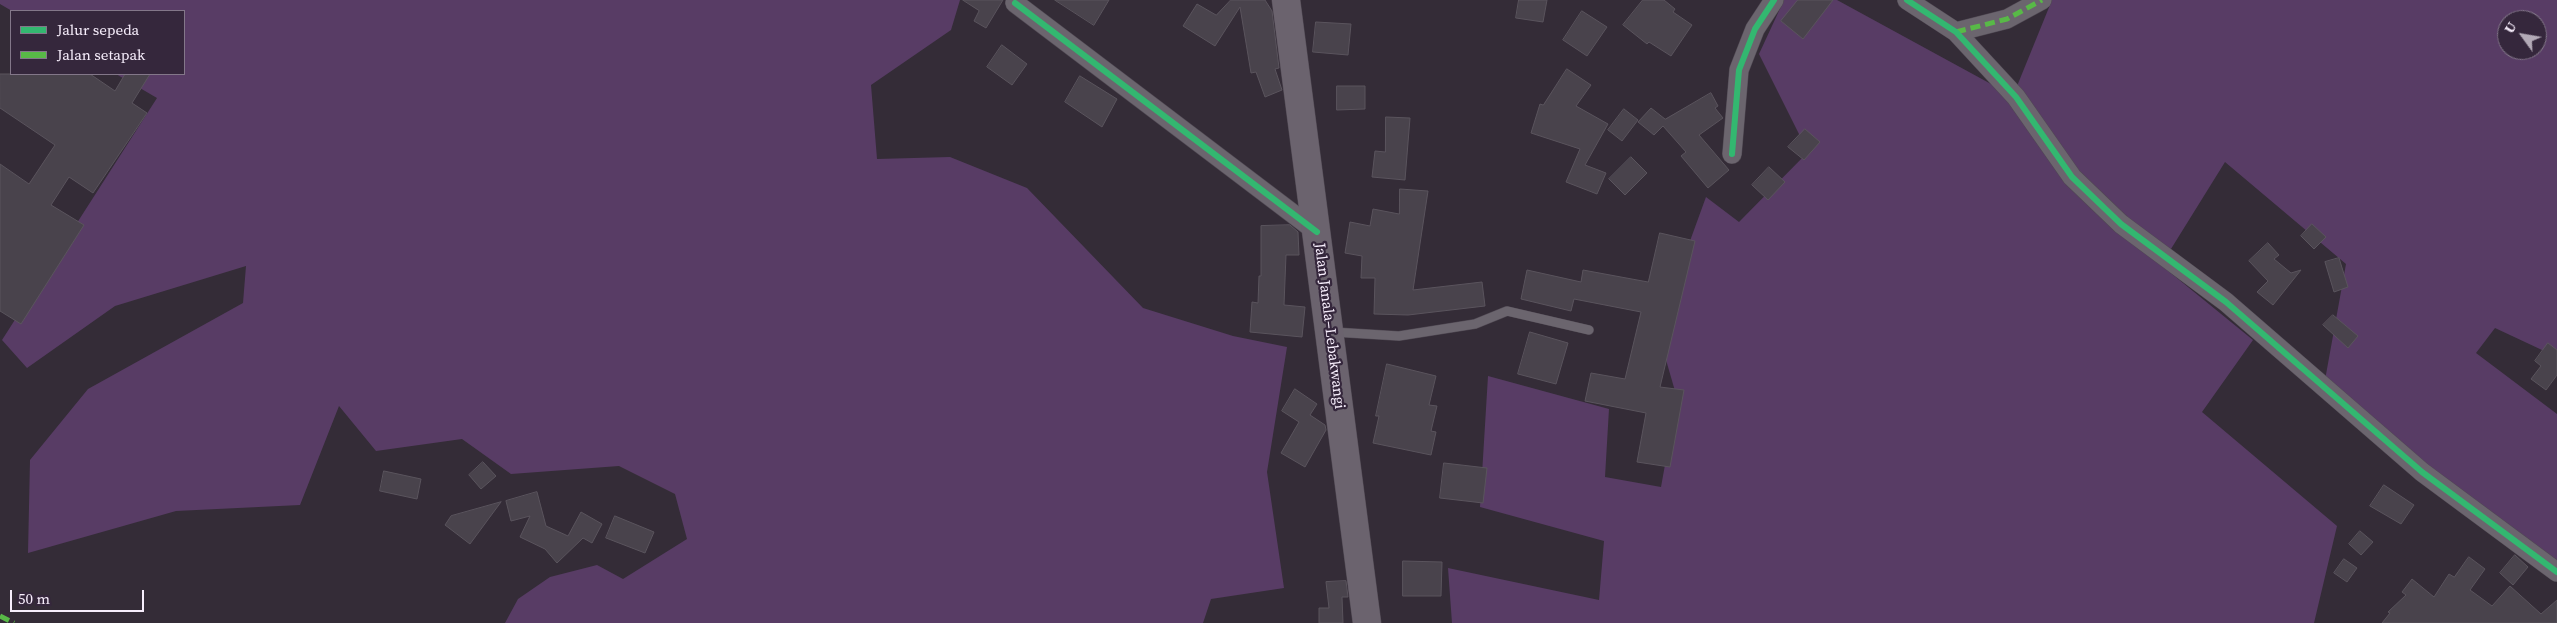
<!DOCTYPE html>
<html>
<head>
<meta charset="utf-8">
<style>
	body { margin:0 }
	#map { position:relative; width:2557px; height:623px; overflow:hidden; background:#342c37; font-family:"Source Serif 4",serif }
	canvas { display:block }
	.legend { position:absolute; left:10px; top:10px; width:175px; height:65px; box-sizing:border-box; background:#35273c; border:1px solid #837789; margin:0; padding:6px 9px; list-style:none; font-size:15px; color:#f7eefc }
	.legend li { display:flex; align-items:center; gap:10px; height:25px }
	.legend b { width:25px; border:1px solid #837789 }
	.north { position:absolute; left:2497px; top:10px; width:50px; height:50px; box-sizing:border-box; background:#35273c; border:1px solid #837789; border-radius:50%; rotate:302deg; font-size:14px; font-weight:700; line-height:20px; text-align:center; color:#f7eefc }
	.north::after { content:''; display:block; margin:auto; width:18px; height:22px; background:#b3aab7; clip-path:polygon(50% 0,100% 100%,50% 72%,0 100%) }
	.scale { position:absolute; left:10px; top:590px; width:134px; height:22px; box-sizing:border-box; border:2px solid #f7eefc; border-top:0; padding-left:6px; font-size:15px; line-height:18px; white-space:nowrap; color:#f7eefc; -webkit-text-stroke:4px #35273c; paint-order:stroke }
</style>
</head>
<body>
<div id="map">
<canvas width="2557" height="623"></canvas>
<ul class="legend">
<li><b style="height:6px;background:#33b770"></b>Jalur sepeda</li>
<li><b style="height:6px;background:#58b947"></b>Jalan setapak</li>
</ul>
<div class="north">U</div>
<div class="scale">50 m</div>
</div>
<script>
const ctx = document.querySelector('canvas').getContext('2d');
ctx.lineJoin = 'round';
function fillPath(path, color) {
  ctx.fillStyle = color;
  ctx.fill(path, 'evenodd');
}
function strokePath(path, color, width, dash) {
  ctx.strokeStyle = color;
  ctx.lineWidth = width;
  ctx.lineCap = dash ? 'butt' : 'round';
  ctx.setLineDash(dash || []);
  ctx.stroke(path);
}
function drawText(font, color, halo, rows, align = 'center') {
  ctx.font = font + ' "Source Serif 4",serif';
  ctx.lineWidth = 4.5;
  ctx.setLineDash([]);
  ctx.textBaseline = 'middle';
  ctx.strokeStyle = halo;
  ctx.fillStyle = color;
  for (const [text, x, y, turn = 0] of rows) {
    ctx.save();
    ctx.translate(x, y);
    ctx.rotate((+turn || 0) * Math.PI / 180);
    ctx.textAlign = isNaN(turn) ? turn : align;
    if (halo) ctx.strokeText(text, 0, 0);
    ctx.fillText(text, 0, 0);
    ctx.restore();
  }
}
fillPath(new Path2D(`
	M0,0h960l-9,30 -80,55 6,74 73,-2 77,31 116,120 90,28 54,11 -20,125 17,116 -73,11 -8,24h-698l13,-24 32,-22 47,-12 26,14 64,-40 -12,-45 -56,-28 -108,8 -49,-35 -86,12 -37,-45 -39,99 -124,6 -148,42 2,-93 58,-71 155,-86 3,-37 -131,40 -88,62 -25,-28 155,-242 -41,-24h68v-63h-172l-12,-7z
	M1784,0h53l176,96 39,-96h505v357l-62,-29 -19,25 81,61v164l-232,-198 21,-116 -121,-102 -64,103 92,75 -51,72 135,114 -23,97h-862l-4,-55 151,32 5,-59 -124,-34 8,-131 121,33 -4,68 56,10 16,-89 -17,-59 30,-98 16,-44 33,25 69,-70 -49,-98zM2507,20h30v30h-30z`), '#583c65');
const building = new Path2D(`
	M963,0h40l-17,28 -12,-7 5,-10z
	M1055,0h54l-15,25z
	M1231,0h34l7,11 7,57 -4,1 7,21 -17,7 -9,-25 -5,1 -11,-66 -25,39 -32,-20 14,-22 19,11z
	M1519,0h28l-4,22 -27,-4z
	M1643,0h21l11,9 -2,3 19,13 -21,31 -22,-14 -2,2 -24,-19z
	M1798,0h35l-30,39 -22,-18z
	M1582,11l25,16 -20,29 -24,-16z
	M1316,22l35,2 -3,31 -35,-3z
	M1002,45l25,19 -15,21 -25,-18z
	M1567,69l24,16 -15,21 32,18 -23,41 21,8 -9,21 -31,-12 14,-33 -49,-16 9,-29 3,1z
	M0,74h90l25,17 10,-17h25l-18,29 15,10 -54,80 -24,-16 -18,28 33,20 -63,99 -21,-13v-147l29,20 26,-39 -55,-37z
	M1080,76l37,23 -15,28 -37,-25z
	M1337,86h28v23l-28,1z
	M1711,93l7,13 -3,2 8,10 -24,17 30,35 -21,18 -27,-32 5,-4 -23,-26 -9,9 -16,-13 13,-14 14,11z
	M1624,109l14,11 -16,21 -14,-11z
	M1386,117l24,1 -5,62 -33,-3 3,-26 10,1z
	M1805,129l15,13 -16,18 -16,-13z
	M1631,157l16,16 -22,22 -16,-16z
	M1769,167l16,15 -17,18 -16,-15z
	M1400,189l28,2 -15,99 69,-8 3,24 -77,9 -34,-1 1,-36h-14l1,-22 -17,-3 5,-31 20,4 3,-17 26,5z
	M2312,224l14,13 -12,12 -13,-13z
	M1290,225l8,7 1,23h-13l-2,50 21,2 -3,30 -52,-5 2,-30 6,1 1,-27h2v-50z
	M1660,233l35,8 -35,146 24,3 -14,77 -33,-5 9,-49 -61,-12 6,-28 34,6 16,-67 -67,-13 -3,12 -50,-12 6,-29 54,12 2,-12 65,12z
	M2268,243l11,12 -5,4 17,14 10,-3 -28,35 -16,-13 11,-11 -19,-20z
	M2339,258l9,29 -14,5 -9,-30z
	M2333,315l25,21 -10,12 -25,-23z
	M1530,332l38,11 -12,41 -38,-10z
	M2548,343l9,7v25l-11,15 -15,-11 10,-13 -6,-5z
	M1387,364l49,12 -7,29 8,1 -6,25 5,1 -5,23 -58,-12 6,-27h-3z
	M1295,389l22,15 -7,11 15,10 1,5 -21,37 -24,-14 18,-31 -17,-11z
	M483,462l13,14 -15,13 -12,-14z
	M1444,463l43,5 -4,35 -43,-5z
	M384,471l37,8 -4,20 -37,-8z
	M2384,485l30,20 -13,19 -31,-18z
	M537,492l9,34 22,10 13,-24 21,12 -10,19 -9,-5 -26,25 -12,-14 -25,-12 10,-21 -19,5 -5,-20z
	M501,502l-31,42 -25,-19 6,-9z
	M615,516l39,16 -9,21 -39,-15z
	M2360,531l13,11 -12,13 -12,-11z
	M2515,555l13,12 -15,18 -13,-12z
	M2469,557l16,12 -15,21 22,16 18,-20 31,28 16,-14v23h-175l8,-10 -2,-1 18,-17 -4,-3 10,-13 22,18 15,-23 5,3z
	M2344,559l13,9 -10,14 -13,-9z
	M1403,561l39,1 -1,34h-38z
	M1346,581l2,16h-6l1,26h-24v-15h10l-3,-26z`);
fillPath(building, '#49434c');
strokePath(building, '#5a545d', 1);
const lane = new Path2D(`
	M1333,332l66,4 76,-12 32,-13 82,19`);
const street = new Path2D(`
	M1907,0l49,32 60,65 56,80 49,47 105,78 196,170 135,100
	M1015,3l302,229
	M1956,32l51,-13 35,-19
	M1732,154l7,-84 16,-41 19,-29`);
const primary = new Path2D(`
	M1286,0l81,623`);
strokePath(lane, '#504953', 10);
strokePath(street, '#504953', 20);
strokePath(primary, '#504953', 29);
strokePath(lane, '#6b656e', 9);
strokePath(street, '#6b656e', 19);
strokePath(primary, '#6b636e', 28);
strokePath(new Path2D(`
	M1956,32l51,-13 35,-19
	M0,616l14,7`), '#58b947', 5, [10, 5]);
strokePath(new Path2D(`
	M1907,0l49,32 60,65 56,80 49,47 105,78 196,170 135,100
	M1015,3l302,229
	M1732,154l7,-84 16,-41 19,-29`), '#33b770', 6);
drawText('15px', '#f7eefc', '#35273c', [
	["Jalan Janala–Lebakwangi",1329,326,83]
]);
</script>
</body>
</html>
